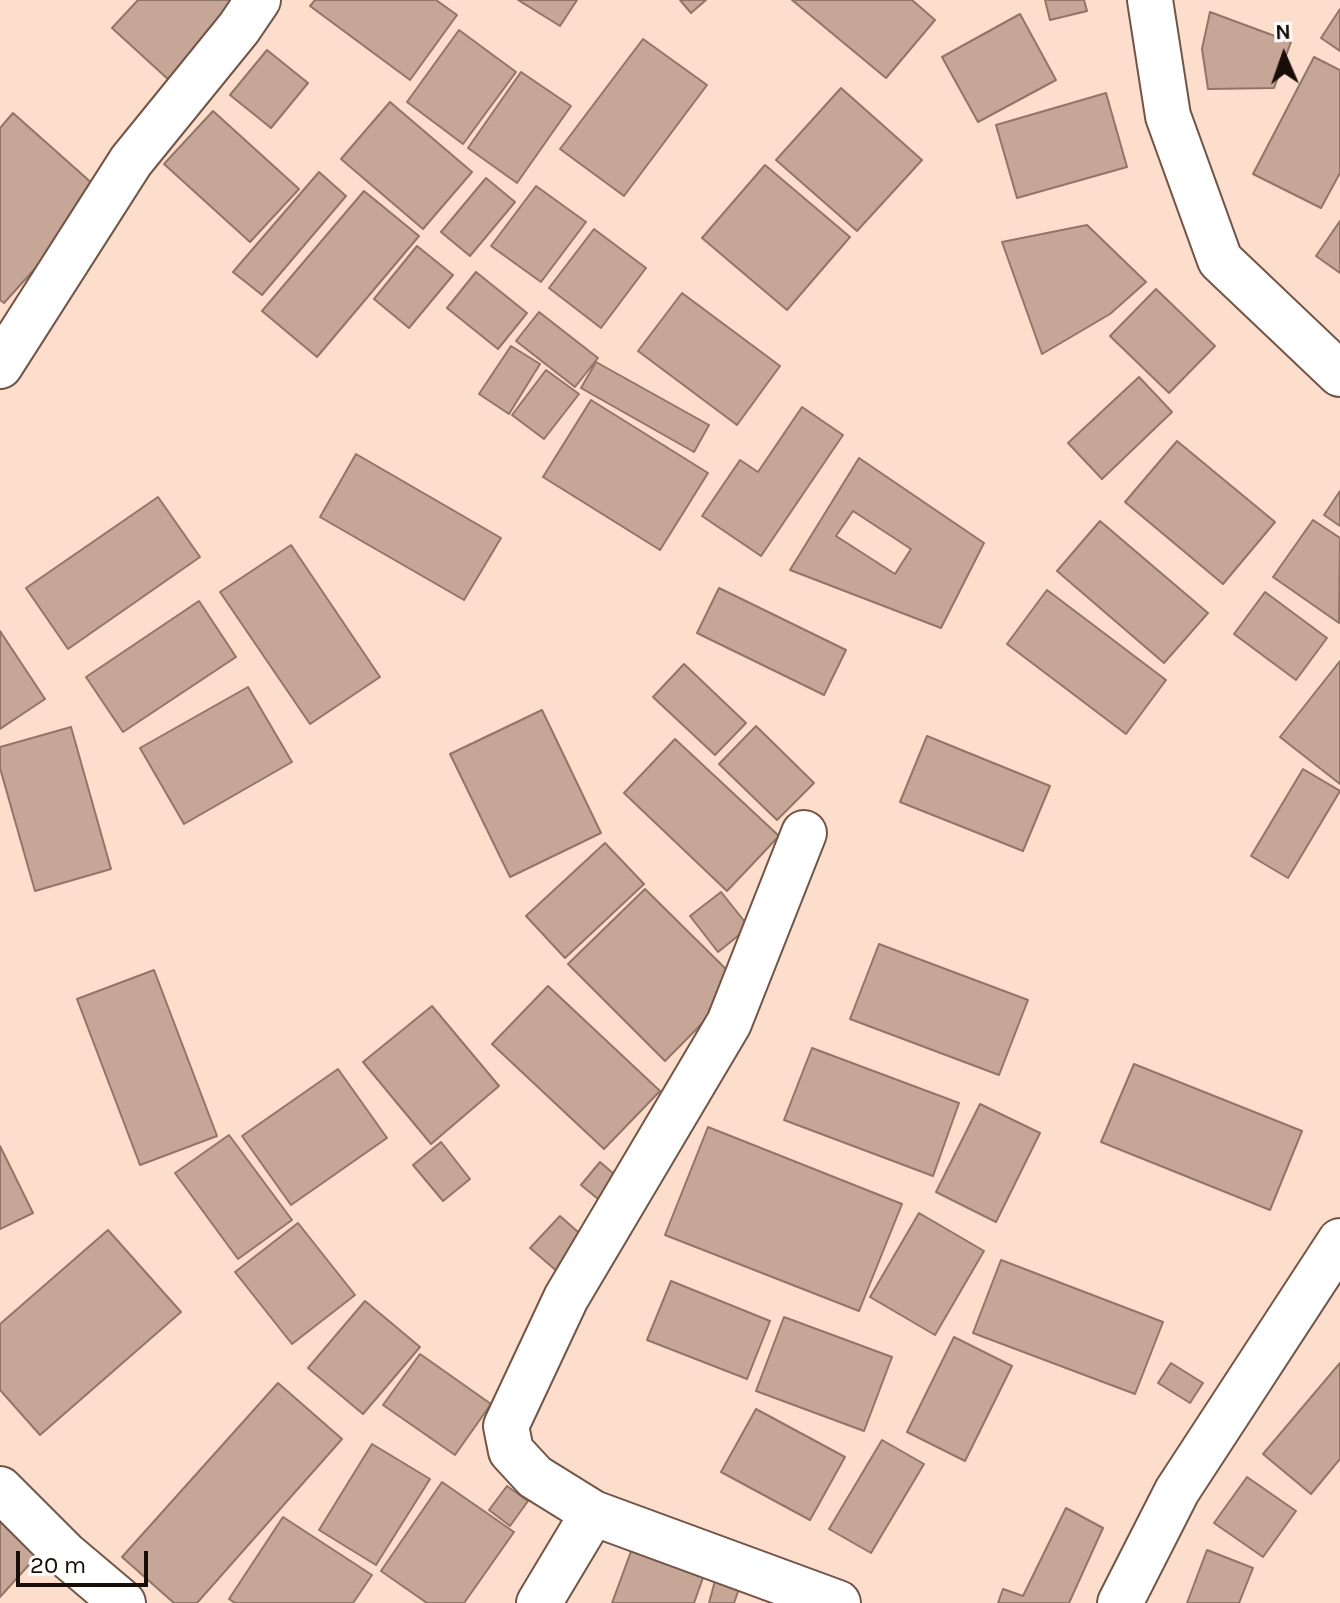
<!DOCTYPE html>
<html>
<head>
<meta charset="utf-8">
<style>
	body { margin:0 }
	#map { position:relative; width:1340px; height:1603px; overflow:hidden; background:#fdddcc; font-family:Karla,sans-serif }
	canvas { display:block }
	.north { position:absolute; left:1244px; top:16px; width:80px; height:80px; -webkit-text-stroke:6px #fff; paint-order:stroke; rotate:358deg; font-size:22px; font-weight:700; line-height:32px; text-align:center; color:#180d08 }
	.north::after { content:''; display:block; margin:auto; width:28px; height:36px; background:#180d08; clip-path:polygon(50% 0,100% 100%,50% 72%,0 100%) }
	.scale { position:absolute; left:16px; top:1551px; width:132px; height:36px; box-sizing:border-box; border:4px solid #180d08; border-top:0; padding-left:10px; font-size:24px; line-height:28px; white-space:nowrap; color:#180d08; -webkit-text-stroke:6px #fff; paint-order:stroke }
</style>
</head>
<body>
<div id="map">
<canvas width="1340" height="1603"></canvas>
<div class="north">N</div>
<div class="scale">20 m</div>
</div>
<script>
const ctx = document.querySelector('canvas').getContext('2d');
ctx.lineJoin = 'round';
function fillPath(path, color) {
  ctx.fillStyle = color;
  ctx.fill(path, 'evenodd');
}
function strokePath(path, color, width, dash) {
  ctx.strokeStyle = color;
  ctx.lineWidth = width;
  ctx.lineCap = dash ? 'butt' : 'round';
  ctx.setLineDash(dash || []);
  ctx.stroke(path);
}
const building = new Path2D(`
	M138,0h107l-75,81 -58,-53z
	M315,0h121l21,15 -47,65 -100,-74z
	M518,0h59l-17,26z
	M680,0h26l-15,13z
	M792,0h120l23,20 -49,58z
	M1045,0h39l3,11 -37,9z
	M1340,9v42l-19,-13z
	M1210,12l81,30 -17,46 -66,1 -6,-40z
	M1020,14l36,66 -78,42 -36,-65z
	M459,30l57,42 -53,72 -56,-42z
	M643,39l64,46 -83,111 -64,-47z
	M267,50l41,33 -37,45 -41,-33z
	M1314,57l26,13v103l-19,35 -68,-34z
	M521,72l50,34 -54,77 -49,-35z
	M841,88l81,72 -65,71 -81,-71z
	M1106,93l21,74 -110,31 -21,-73z
	M390,102l82,70 -49,57 -82,-70z
	M213,111l86,78 -49,53 -86,-78z
	M13,113l90,80 -99,110 -4,-3v-172z
	M765,165l85,72 -63,73 -85,-72z
	M319,172l27,24 -84,99 -29,-23z
	M486,178l29,24 -45,54 -29,-24z
	M536,186l50,36 -45,60 -50,-36z
	M364,191l55,45 -102,121 -55,-46z
	M1340,221v52l-24,-17z
	M1087,225l59,57 -36,32 -68,40 -40,-112z
	M594,229l52,39 -45,60 -52,-40z
	M417,246l36,29 -44,53 -35,-29z
	M476,272l51,41 -29,36 -51,-41z
	M1156,289l59,57 -46,47 -59,-57z
	M682,293l98,73 -43,59 -99,-74z
	M539,312l59,46 -23,29 -59,-46z
	M511,346l29,18 -31,50 -30,-20z
	M596,362l113,63 -15,27 -113,-64z
	M546,370l33,24 -35,45 -32,-24z
	M1139,377l33,35 -70,67 -34,-36z
	M591,400l117,73 -48,77 -117,-73z
	M802,407l41,28 -82,121 -59,-40 38,-56 18,12z
	M1177,441l98,81 -52,62 -98,-82z
	M356,454l145,84 -37,62 -144,-83z
	M859,458l125,85 -43,85 -151,-58zM853,511l58,38 -16,25 -59,-38z
	M1340,491v35l-16,-11z
	M158,497l42,60 -132,92 -42,-61z
	M1313,520l27,18 -1,85 -66,-46z
	M1100,521l108,92 -44,50 -107,-92z
	M291,545l89,132 -70,47 -90,-132z
	M719,588l127,62 -22,45 -127,-62z
	M1047,590l119,90 -40,54 -119,-90z
	M1265,592l62,46 -31,42 -62,-46z
	M199,601l37,56 -113,75 -37,-55z
	M0,631l45,68 -45,30z
	M1340,661v123l-60,-47z
	M684,664l62,59 -31,32 -62,-58z
	M248,687l44,75 -108,62 -44,-76z
	M542,710l59,123 -91,44 -60,-123z
	M756,726l58,57 -37,37 -58,-56z
	M71,727l40,142 -76,22 -35,-123v-21z
	M927,736l123,50 -27,65 -123,-49z
	M675,739l104,97 -52,55 -103,-98z
	M1303,769l37,22 -52,87 -37,-22z
	M605,843l39,41 -79,74 -39,-42z
	M645,889l96,95 -76,77 -97,-97z
	M721,892l28,35 -31,25 -28,-36z
	M879,944l149,56 -29,75 -149,-56z
	M154,970l63,166 -77,29 -63,-166z
	M548,986l112,105 -56,58 -112,-105z
	M432,1006l67,80 -68,58 -68,-82z
	M812,1048l147,55 -26,73 -149,-56z
	M1134,1064l168,67 -32,79 -169,-68z
	M338,1069l49,69 -96,67 -49,-69z
	M980,1104l60,29 -44,89 -60,-30z
	M708,1127l194,77 -43,107 -194,-76z
	M229,1135l63,85 -54,39 -63,-86z
	M441,1142l29,37 -27,22 -30,-36z
	M0,1146l33,67 -33,16z
	M600,1162l28,24 -19,22 -28,-23z
	M919,1213l65,38 -49,84 -65,-38z
	M560,1216l35,31 -29,32 -36,-31z
	M298,1223l57,72 -63,49 -57,-72z
	M108,1230l73,82 -141,123 -40,-45v-66z
	M1001,1260l162,62 -28,72 -162,-61z
	M671,1281l99,40 -23,58 -100,-39z
	M365,1301l55,46 -57,67 -55,-46z
	M784,1317l108,40 -28,74 -108,-40z
	M954,1337l58,29 -47,95 -58,-29z
	M420,1354l71,50 -36,51 -72,-50z
	M1171,1363l32,20 -13,20 -32,-20z
	M1340,1363v96l-29,35 -48,-40z
	M278,1383l64,56 -145,164h-23l-52,-46z
	M756,1409l89,48 -35,63 -89,-48z
	M882,1440l42,24 -53,89 -42,-24z
	M372,1444l58,35 -54,86 -57,-35z
	M1247,1477l49,34 -33,46 -49,-34z
	M442,1482l72,50 -50,71h-37l-46,-32z
	M507,1486l21,15 -18,25 -21,-16z
	M1066,1508l37,20 -34,75h-71l5,-14 20,7z
	M0,1510l44,38 -44,49z
	M283,1517l89,58 -19,28h-118l-6,-4z
	M633,1546l72,26 -11,31h-82z
	M1207,1550l46,18 -14,35h-52z
	M716,1577l25,6 -7,20h-25z`);
fillPath(building, '#c6a797');
strokePath(building, '#917566', 2);
const minor = new Path2D(`
	M1150,0l18,116 52,144 120,114
	M0,366l131,-205 108,-133 19,-28
	M804,833l-75,190 -163,275 -60,128 5,25 24,26 58,36 245,90
	M0,1489l65,65 58,49
	M539,1603l54,-90
	M1120,1603l57,-112 163,-250`);
strokePath(minor, '#715648', 48);
strokePath(minor, '#fff', 44);
</script>
</body>
</html>
